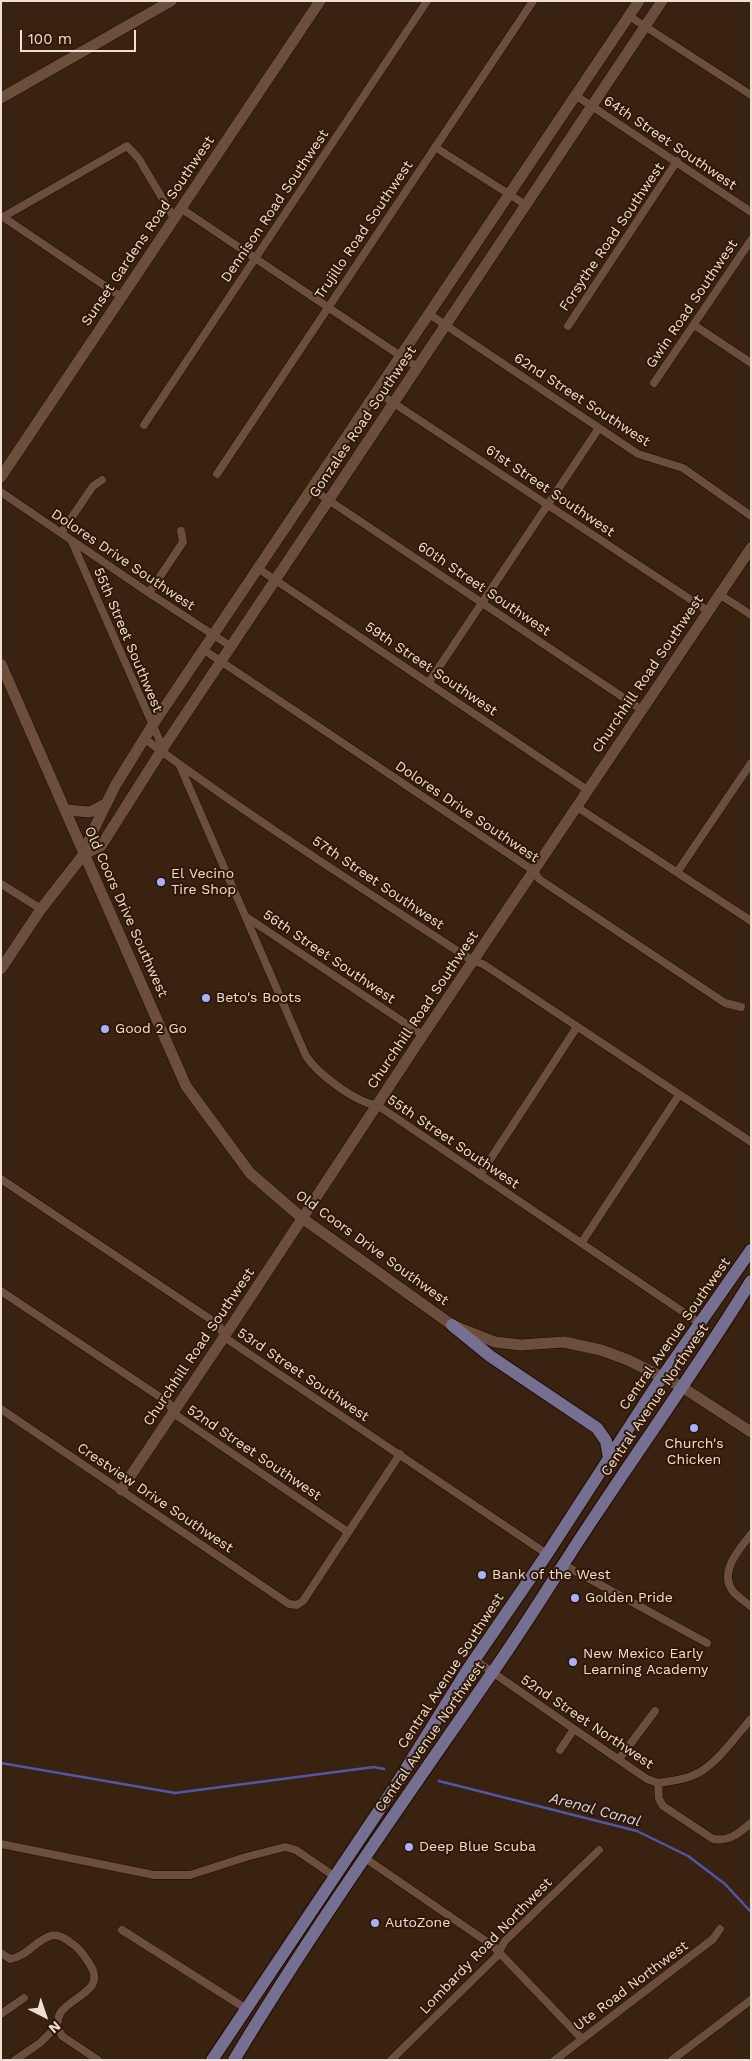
<!DOCTYPE html>
<html>
<head>
<meta charset="utf-8">
<style>
	body { margin:0 }
	#map { position:relative; width:752px; height:2061px; overflow:hidden; background:#3a2210; font-family:"Work Sans",sans-serif }
	canvas { display:block }
	.frame { position:absolute; inset:0; border:2px solid #f0dfd4; pointer-events:none }
	.north { position:absolute; left:20px; top:1991px; width:50px; height:50px; -webkit-text-stroke:4px #301806; paint-order:stroke; rotate:139deg; font-size:14px; font-weight:700; line-height:20px; text-align:center; color:#f0dfd4 }
	.north::after { content:''; display:block; margin:auto; width:18px; height:22px; background:#f0dfd4; clip-path:polygon(50% 0,100% 100%,50% 72%,0 100%) }
	.scale { position:absolute; left:20px; top:30px; width:116px; height:22px; box-sizing:border-box; border:2px solid #f0dfd4; border-top:0; padding-left:6px; font-size:15px; line-height:18px; white-space:nowrap; color:#f0dfd4; -webkit-text-stroke:4px #301806; paint-order:stroke }
</style>
</head>
<body>
<div id="map">
<canvas width="752" height="2061"></canvas>
<div class="frame"></div>
<div class="north">N</div>
<div class="scale">100 m</div>
</div>
<script>
const ctx = document.querySelector('canvas').getContext('2d');
ctx.lineJoin = 'round';
function strokePath(path, color, width, dash) {
  ctx.strokeStyle = color;
  ctx.lineWidth = width;
  ctx.lineCap = dash ? 'butt' : 'round';
  ctx.setLineDash(dash || []);
  ctx.stroke(path);
}
function drawText(font, color, halo, rows, align = 'center') {
  ctx.font = font + ' "Work Sans",sans-serif';
  ctx.lineWidth = 4;
  ctx.setLineDash([]);
  ctx.textBaseline = 'middle';
  ctx.strokeStyle = halo;
  ctx.fillStyle = color;
  for (const [text, x, y, turn = 0] of rows) {
    ctx.save();
    ctx.translate(x, y);
    ctx.rotate((+turn || 0) * Math.PI / 180);
    ctx.textAlign = isNaN(turn) ? turn : align;
    if (halo) ctx.strokeText(text, 0, 0);
    ctx.fillText(text, 0, 0);
    ctx.restore();
  }
}
strokePath(new Path2D(`
	M1,1763l174,30 199,-26 10,2
	M439,1781l198,50 51,25 37,28 26,28`), '#5157a8', 2.5);
const street = new Path2D(`
	M629,16l122,79
	M575,95l176,117
	M435,147l91,58
	M182,209l235,158
	M120,296l-117,-79 124,-71 12,13 35,59
	M429,314l209,140 45,14 68,48
	M694,325l57,38
	M568,326l109,-165
	M654,383l97,-143
	M377,392l331,219
	M144,425l283,-424
	M217,474l316,-473
	M312,489l330,221
	M1,492l148,101 83,54
	M61,533l32,-47 9,-6
	M72,542l91,206
	M259,569l330,222
	M149,593l34,-51 -2,-11
	M719,594l32,21
	M204,650l330,221 5,8 186,124 16,4
	M429,682l170,-254
	M145,739c106,79 218,150 328,222l10,3 268,178
	M180,766l126,290c12,18 50,47 71,49l324,219
	M577,807l174,114
	M678,871l73,-108
	M1,884l40,25
	M248,918l175,117
	M480,1175l97,-148
	M1,1179l218,146 5,12 323,217
	M582,1242l97,-147
	M1,1291l168,112 4,10 175,119
	M1,1409l288,195 8,1 6,-4 97,-147
	M562,1564l145,79
	M750,1606c-5,-5 -14,-10 -18,-16 -13,-20 8,-41 19,-56
	M475,1660l99,69 73,50 11,4
	M560,1750l14,-21
	M619,1759l36,-48
	M658,1783l1,16 4,7 50,33c16,3 26,-6 38,-16
	M658,1783c13,-2 27,-3 38,-9 20,-9 40,-38 55,-55
	M1,1844l153,31h36l56,-18 39,-10 11,3 38,26
	M365,1858l128,88 89,93
	M122,1930l123,78
	M1,1953l9,6c16,-2 25,-18 40,-23 9,-3 17,4 24,9 7,5 10,11 15,18 18,27 -14,31 -28,49 -3,4 -3,9 -4,14
	M1,2014l23,-16
	M57,2026l5,10 36,24
	M15,2060l25,-17 17,-17
	M391,2060l105,-103 9,-16 94,-91
	M555,2060l158,-121 7,-10
	M672,2060l79,-60`);
const secondary = new Path2D(`
	M1,98l170,-97
	M1,477l319,-476
	M1,664l185,422 64,87 52,45 150,107 43,17 26,3 43,-3 37,8 27,10 54,27 69,45
	M66,810l24,2 17,-9
	M84,854l17,-8 62,-98 499,-747
	M1,969l40,-60 43,-55 8,-21 23,-47 37,-60 487,-725
	M121,1490l103,-153 199,-302 328,-487`);
const primary = new Path2D(`
	M452,1325l38,31 107,72 9,13 3,17
	M212,2060l182,-272 74,-119 79,-115 107,-165 97,-139
	M234,2060c80,-133 170,-259 258,-387 36,-51 68,-105 103,-157 52,-79 107,-155 156,-235`);
strokePath(street, '#200a00', 9);
strokePath(secondary, '#200a00', 12);
strokePath(primary, '#200a00', 14);
strokePath(street, '#6b4f3c', 8);
strokePath(secondary, '#6b4f3c', 11);
strokePath(primary, '#756f91', 12);
for (const [x, y, r, color] of [
	[161,882,5,"#a7b1fc"],
	[206,998,5,"#a7b1fc"],
	[105,1029,5,"#a7b1fc"],
	[694,1428,5,"#a7b1fc"],
	[482,1575,5,"#a7b1fc"],
	[575,1598,5,"#a7b1fc"],
	[573,1662,5,"#a7b1fc"],
	[409,1847,5,"#a7b1fc"],
	[375,1923,5,"#a7b1fc"]
]) {
  const dot = new Path2D();
  dot.arc(x, y, r, 0, 2 * Math.PI);
  ctx.fillStyle = color;
  ctx.fill(dot);
  strokePath(dot, '#301806', 2);
}
drawText('14px', '#f0dfd4', '#301806', [
	["64th Street Southwest",670,143,34],
	["Dennison Road Southwest",275,206,-56],
	["Trujillo Road Southwest",364,230,-56],
	["Sunset Gardens Road Southwest",148,231,-56],
	["Forsythe Road Southwest",612,237,-56],
	["Gwin Road Southwest",692,304,-56],
	["62nd Street Southwest",582,400,33],
	["Gonzales Road Southwest",363,422,-56],
	["61st Street Southwest",550,491,34],
	["Dolores Drive Southwest",123,560,34],
	["60th Street Southwest",484,589,34],
	["55th Street Southwest",128,640,67],
	["59th Street Southwest",431,669,34],
	["Churchhill Road Southwest",648,674,-56],
	["Dolores Drive Southwest",467,812,34],
	["57th Street Southwest",378,883,34],
	["Old Coors Drive Southwest",126,912,66],
	["56th Street Southwest",329,957,34],
	["Churchhill Road Southwest",423,1010,-56],
	["55th Street Southwest",453,1142,34],
	["Old Coors Drive Southwest",372,1248,36],
	["Central Avenue Southwest",675,1334,-55],
	["Churchhill Road Southwest",199,1347,-56],
	["53rd Street Southwest",303,1375,34],
	["Central Avenue Northwest",655,1400,-56],
	["52nd Street Southwest",254,1453,34],
	["Crestview Drive Southwest",155,1498,34],
	["Central Avenue Southwest",451,1671,-57],
	["52nd Street Northwest",587,1722,34],
	["Central Avenue Northwest",430,1737,-55],
	["Lombardy Road Northwest",486,1946,-46],
	["Ute Road Northwest",631,1986,-37]
]);
drawText('14px', '#f0dfd4', '#301806', [
	["El Vecino",171,874],
	["Tire Shop",171,890],
	["Beto's Boots",216,998],
	["Good 2 Go",115,1029],
	["Church's",694,1444,"center"],
	["Chicken",694,1460,"center"],
	["Bank of the West",492,1575],
	["Golden Pride",585,1598],
	["New Mexico Early",583,1654],
	["Learning Academy",583,1670],
	["Deep Blue Scuba",419,1847],
	["AutoZone",385,1923]
], 'left');
drawText('italic 15px', '#d1d6ec', '#301806', [
	["Arenal Canal",595,1810,15]
]);
</script>
</body>
</html>
